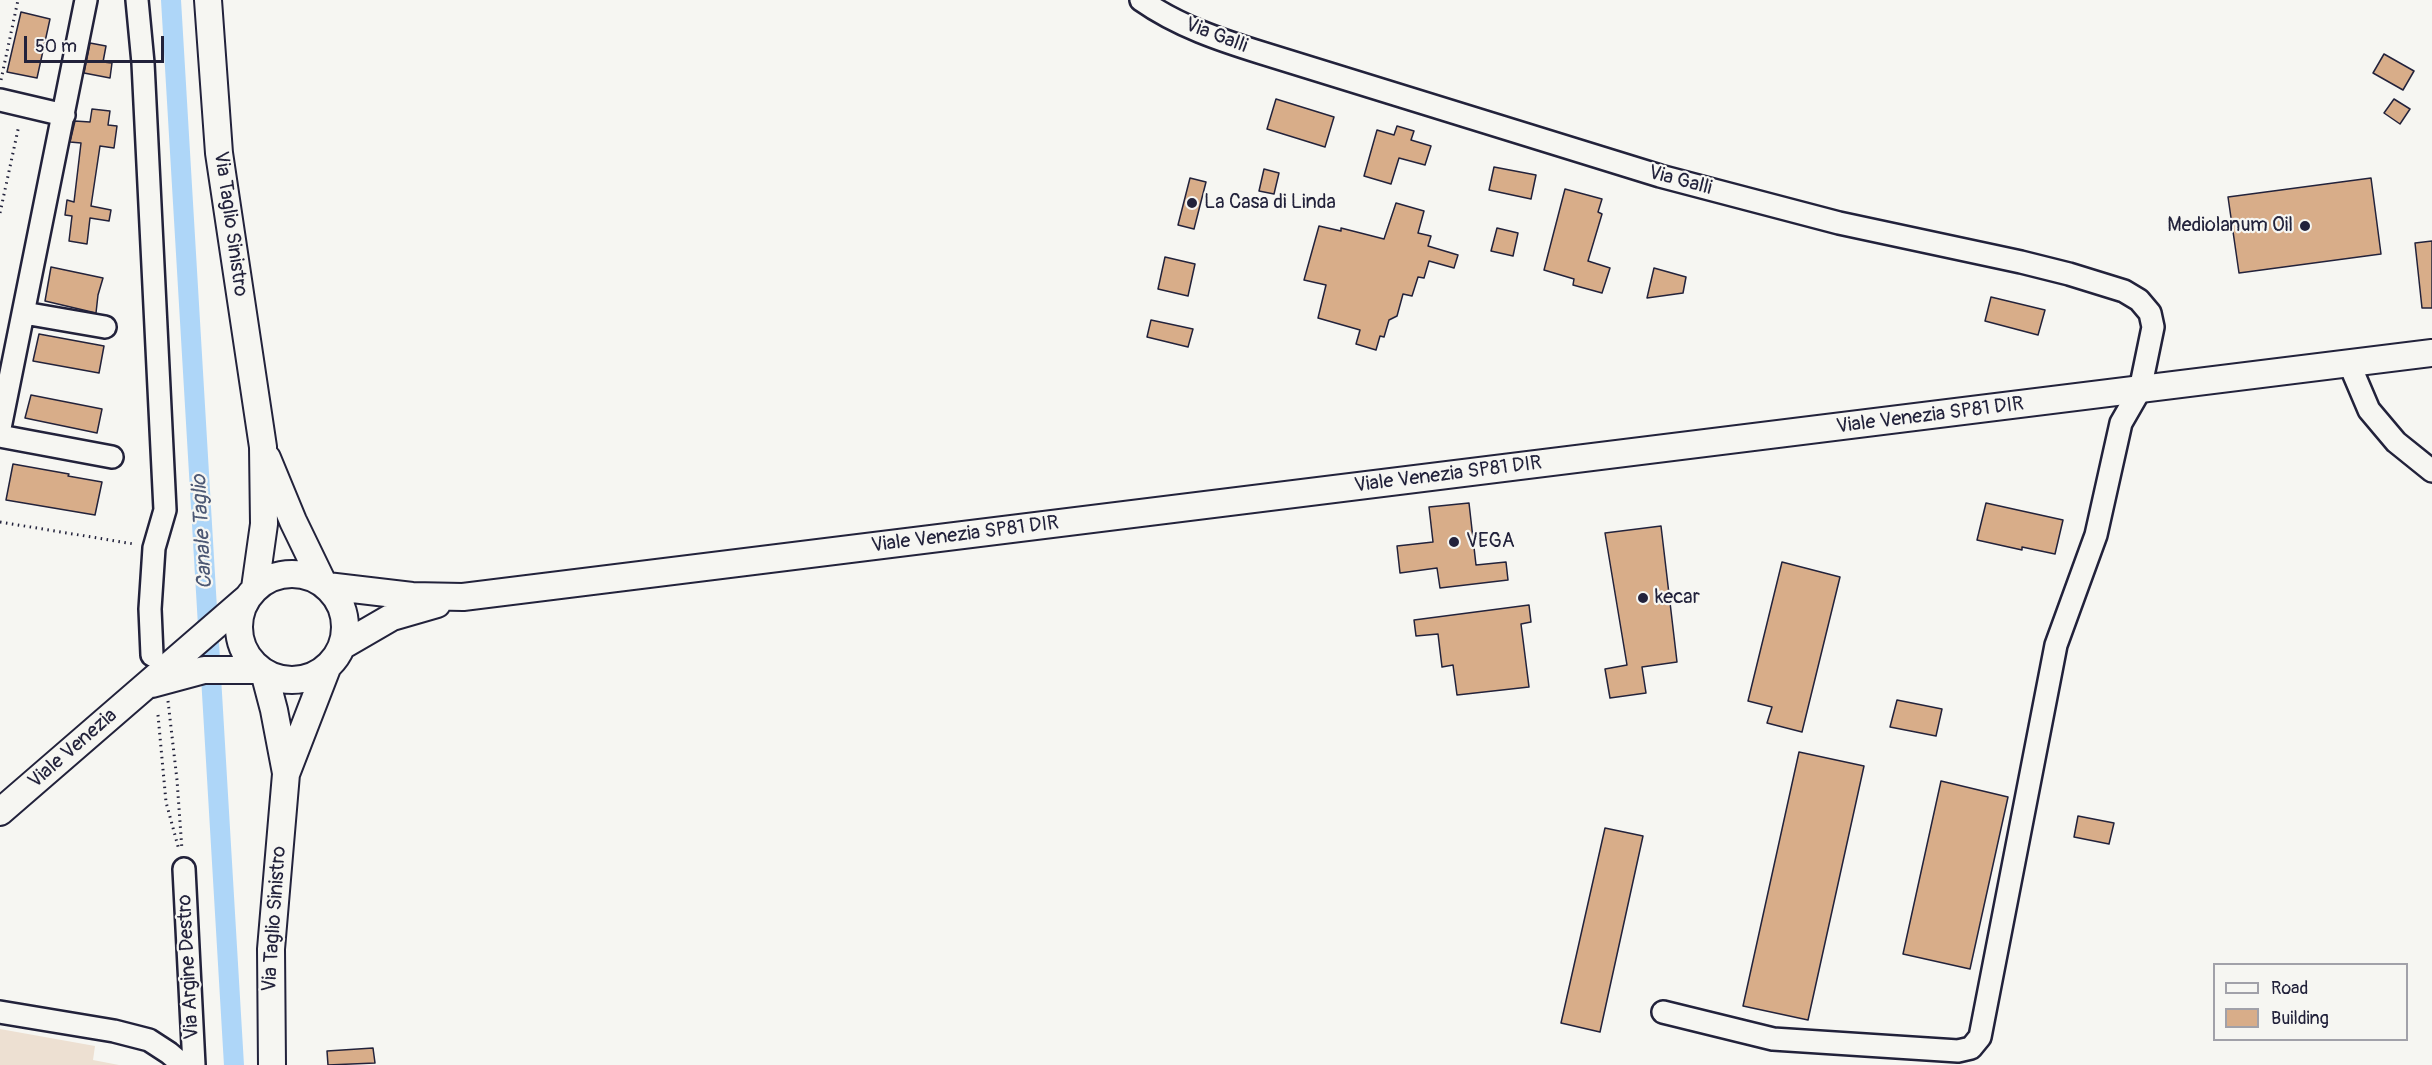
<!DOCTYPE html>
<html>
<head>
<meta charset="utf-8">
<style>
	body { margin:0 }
	#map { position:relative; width:2432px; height:1065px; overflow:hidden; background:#f6f6f2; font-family:Pangolin,sans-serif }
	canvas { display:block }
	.legend { position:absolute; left:2213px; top:963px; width:195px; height:78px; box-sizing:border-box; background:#f6f6f2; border:2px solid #a1a1a9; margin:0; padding:8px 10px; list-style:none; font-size:18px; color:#22223b }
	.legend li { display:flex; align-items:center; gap:12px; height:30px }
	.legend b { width:30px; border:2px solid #a1a1a9 }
	.scale { position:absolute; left:24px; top:36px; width:140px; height:27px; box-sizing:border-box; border:3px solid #22223b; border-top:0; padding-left:8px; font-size:18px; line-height:21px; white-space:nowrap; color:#22223b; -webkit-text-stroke:4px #f6f6f2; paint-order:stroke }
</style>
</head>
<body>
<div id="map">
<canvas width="2432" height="1065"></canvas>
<ul class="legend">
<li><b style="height:8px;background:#f6f6f2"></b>Road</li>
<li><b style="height:16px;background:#d8ad89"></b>Building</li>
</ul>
<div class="scale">50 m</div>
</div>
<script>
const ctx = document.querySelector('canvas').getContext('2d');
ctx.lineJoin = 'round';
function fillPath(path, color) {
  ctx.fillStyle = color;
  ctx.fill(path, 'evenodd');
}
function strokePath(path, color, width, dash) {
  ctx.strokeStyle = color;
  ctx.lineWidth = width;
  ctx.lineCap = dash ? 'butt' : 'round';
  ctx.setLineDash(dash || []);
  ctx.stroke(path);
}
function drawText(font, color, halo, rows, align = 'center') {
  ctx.font = font + ' Pangolin,sans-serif';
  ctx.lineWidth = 4.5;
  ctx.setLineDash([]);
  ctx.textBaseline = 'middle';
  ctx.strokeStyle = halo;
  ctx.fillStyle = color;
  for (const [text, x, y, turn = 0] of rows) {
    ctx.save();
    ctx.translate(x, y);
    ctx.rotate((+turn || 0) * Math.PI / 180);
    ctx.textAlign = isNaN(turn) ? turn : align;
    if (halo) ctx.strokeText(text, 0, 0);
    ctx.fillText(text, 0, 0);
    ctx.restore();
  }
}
fillPath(new Path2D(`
	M0,1029l95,17 -2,14 26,5h-119z`), '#ede0d2');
strokePath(new Path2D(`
	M171,0l63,1065`), '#aed6f8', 20);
const building = new Path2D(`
	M21,12l29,7 -13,59 -30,-6z
	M90,43l16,3 -3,16 9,1 -2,15 -26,-5z
	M2384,54l30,17 -11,19 -30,-17z
	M1276,99l58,18 -9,30 -58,-18z
	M2394,99l16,10 -10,15 -16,-11z
	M92,109l18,2 -2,14 9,1 -3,22 -14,-2 -9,60 20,4 -2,11 -19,-3 -3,26 -18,-3 3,-25 -7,-1 2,-15 7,2 7,-59 -11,-1 5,-21 15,1z
	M1397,126l17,5 -3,9 20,6 -6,19 -26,-7 -8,26 -27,-8 13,-46 17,5z
	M1494,167l42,8 -5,24 -42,-9z
	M1264,169l15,4 -5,21 -15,-3z
	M1190,178l16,4 -12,47 -16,-4z
	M2371,178l10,76 -142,19 -11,-76z
	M1565,189l37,10 -4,13 4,2 -14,47 22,7 -8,25 -29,-8 1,-6 -30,-9z
	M1396,203l28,8 -6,22 13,3 -3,10 30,9 -4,13 -25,-7 -5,17 -6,-1 -6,19 -9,-2 -6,22 -8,4 -5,17 -4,-1 -4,14 -20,-6 4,-14 -42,-12 8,-33 -22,-5 15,-54 22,5v-3l43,11z
	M1497,228l21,5 -5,23 -22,-5z
	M2432,241v67h-10l-7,-65z
	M1165,257l30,7 -7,32 -30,-7z
	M51,267l52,11 -5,17 -2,18 -51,-12z
	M1654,268l32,9 -3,16 -36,5z
	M1991,297l54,13 -7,25 -53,-14z
	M1151,320l42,9 -5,18 -41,-10z
	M39,334l65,12 -5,27 -66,-12z
	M31,395l71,14 -5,24 -72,-15z
	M13,464l56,10 -1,2 34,6 -7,33 -89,-15z
	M1469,503l7,62 30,-3 2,18 -68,8 -3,-20 -37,5 -3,-27 36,-4 -4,-35z
	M1986,503l77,17 -8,34 -33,-7v3l-45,-10z
	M1661,526l16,136 -35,5 4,26 -36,5 -5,-29 22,-4 -22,-132z
	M1782,562l58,15 -38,155 -35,-9 5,-16 -24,-6z
	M1529,605l2,17 -10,2 8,63 -72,8 -4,-30 -11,2 -4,-33 -22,2 -2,-16z
	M1897,700l45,9 -6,27 -46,-9z
	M1799,752l65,14 -56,254 -65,-14z
	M1941,781l67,16 -38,172 -67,-15z
	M2078,816l36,7 -5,21 -35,-7z
	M1605,828l38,8 -43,196 -39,-9z
	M373,1048l2,15 -47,2 -1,-14z`);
fillPath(building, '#d8ad89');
strokePath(building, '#22223b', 1.5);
const minor = new Path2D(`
	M137,0l6,63 22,447 -11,38 -4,61 2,46
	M1141,0c37,26 79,40 121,53l398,123 179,47 182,39 48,12 55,17 15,9 11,13 3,14 -13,63 -19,33 -25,112 -40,110 -76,392 -9,11 -13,3 -185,-12 -110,-27
	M0,100l64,15
	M24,313l81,14
	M2349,363l20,47 27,32 36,29
	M0,428l86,-428
	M0,436l112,21
	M184,869l10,196
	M0,1012l114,19 35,9 20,13 14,12`);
const major = new Path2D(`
	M208,0l11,153 44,294 1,77 -9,64
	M267,458l26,63 30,62
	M239 627a53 53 0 1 1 106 0a53 53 0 1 1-106 0Z
	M327,586l85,10 51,1 1969,-244
	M342,646l50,-29 45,-13
	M264,672l10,38 12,63
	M152,684l52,-14h56
	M0,812l246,-213
	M272,1065l-1,-116 15,-175 41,-106`);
strokePath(minor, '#22223b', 26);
strokePath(major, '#22223b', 30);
strokePath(new Path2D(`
	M1,80l17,-80
	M0,213l19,-88
	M0,522l134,22
	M168,701l9,79 5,70
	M158,715l8,87 13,48`), '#22223b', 3, [1.5, 4.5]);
strokePath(minor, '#f6f6f2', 21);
strokePath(major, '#f6f6f2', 26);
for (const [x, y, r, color] of [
	[1192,203,6,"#22223b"],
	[2305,226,6,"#22223b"],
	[1454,542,6,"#22223b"],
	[1643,598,6,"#22223b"]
]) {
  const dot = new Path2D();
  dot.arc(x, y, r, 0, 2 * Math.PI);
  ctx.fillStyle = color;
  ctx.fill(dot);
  strokePath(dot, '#f6f6f2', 2);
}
drawText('20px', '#22223b', '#f6f6f2', [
	["Via Galli",1216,36,21],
	["Via Galli",1680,181,15],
	["Via Taglio Sinistro",230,224,82],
	["Viale Venezia SP81 DIR",1930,416,-7],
	["Viale Venezia SP81 DIR",1448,475,-7],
	["Viale Venezia SP81 DIR",965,535,-7],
	["Viale Venezia",73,749,-41],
	["Via Taglio Sinistro",275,919,-86],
	["Via Argine Destro",189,967,-93]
]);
drawText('20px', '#22223b', '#f6f6f2', [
	["La Casa di Linda",1204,203],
	["Mediolanum Oil",2293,226,"right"],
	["VEGA",1466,542],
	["kecar",1655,598]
], 'left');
drawText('italic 21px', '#4c5874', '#f6f6f2', [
	["Canale Taglio",203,532,-93]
]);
</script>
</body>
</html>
